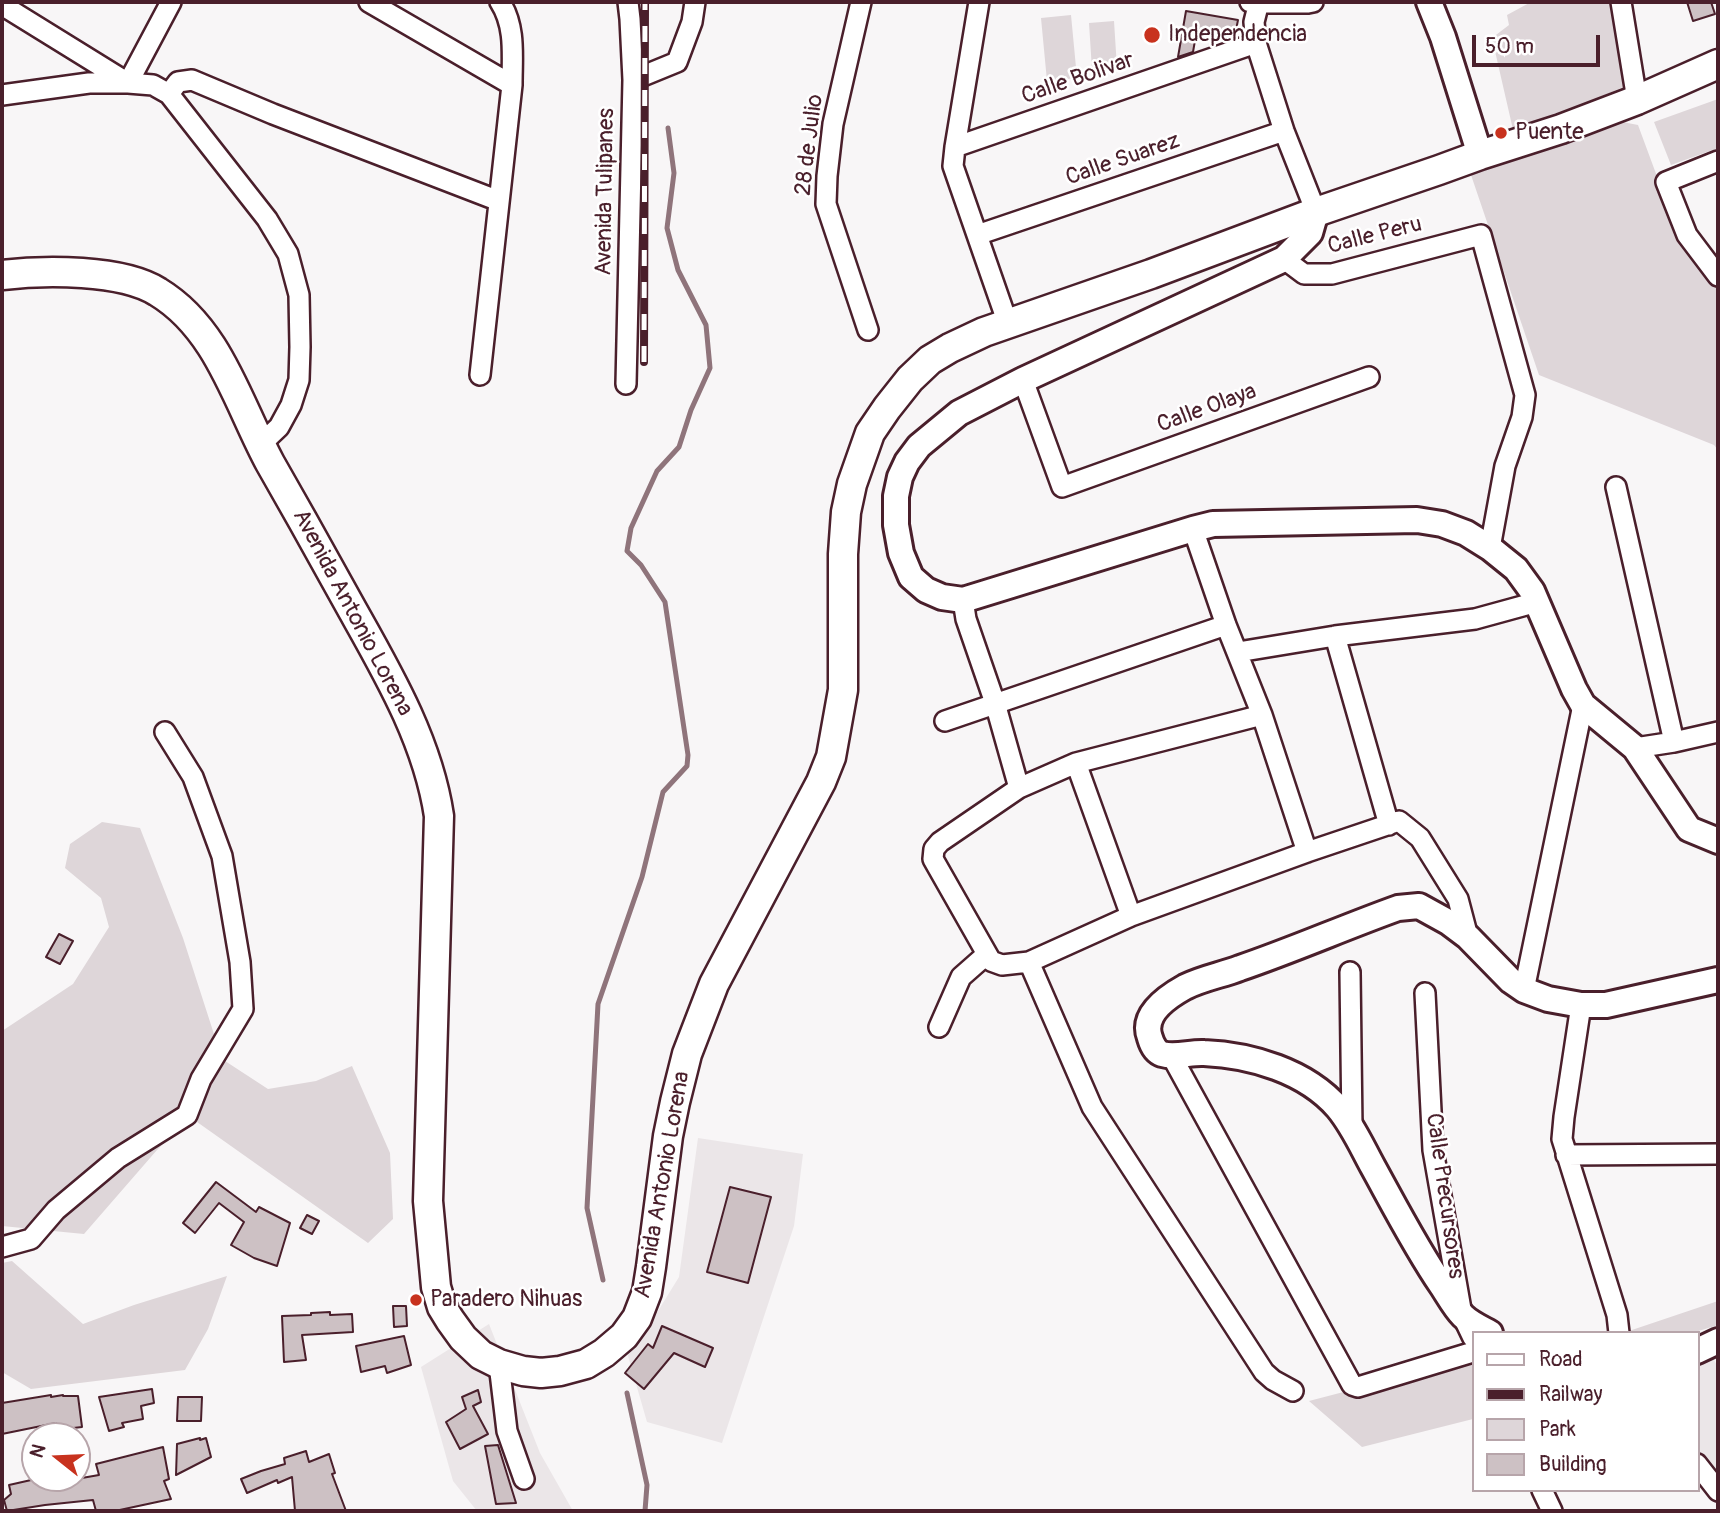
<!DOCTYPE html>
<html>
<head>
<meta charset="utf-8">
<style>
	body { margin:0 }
	#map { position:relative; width:1720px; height:1513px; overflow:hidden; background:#f8f6f7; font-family:Pangolin,sans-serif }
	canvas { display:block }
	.frame { position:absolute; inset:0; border:4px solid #4a1f2b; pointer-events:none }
	.legend { position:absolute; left:1472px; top:1331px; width:228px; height:161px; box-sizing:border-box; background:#fff; border:2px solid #b7a5aa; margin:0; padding:9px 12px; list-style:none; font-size:21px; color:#4a1f2b }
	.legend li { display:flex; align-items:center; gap:14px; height:35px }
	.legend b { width:35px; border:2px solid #b7a5aa }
	.north { position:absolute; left:21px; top:1422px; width:70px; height:70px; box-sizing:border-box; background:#fff; border:2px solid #b7a5aa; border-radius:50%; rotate:288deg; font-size:19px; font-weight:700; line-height:28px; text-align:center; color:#4a1f2b }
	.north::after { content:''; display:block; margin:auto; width:24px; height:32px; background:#c8321e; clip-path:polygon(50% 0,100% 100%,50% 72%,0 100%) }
	.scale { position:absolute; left:1472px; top:35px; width:128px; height:32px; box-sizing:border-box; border:4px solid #4a1f2b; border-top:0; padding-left:9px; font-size:21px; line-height:24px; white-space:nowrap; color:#4a1f2b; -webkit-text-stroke:5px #fff; paint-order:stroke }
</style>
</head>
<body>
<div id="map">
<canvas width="1720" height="1513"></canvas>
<div class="frame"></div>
<ul class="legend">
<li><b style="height:9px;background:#fff"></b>Road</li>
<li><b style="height:9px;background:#4a1f2b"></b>Railway</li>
<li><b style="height:19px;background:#ded6d9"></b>Park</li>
<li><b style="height:19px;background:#cdc1c4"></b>Building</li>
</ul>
<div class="north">N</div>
<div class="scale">50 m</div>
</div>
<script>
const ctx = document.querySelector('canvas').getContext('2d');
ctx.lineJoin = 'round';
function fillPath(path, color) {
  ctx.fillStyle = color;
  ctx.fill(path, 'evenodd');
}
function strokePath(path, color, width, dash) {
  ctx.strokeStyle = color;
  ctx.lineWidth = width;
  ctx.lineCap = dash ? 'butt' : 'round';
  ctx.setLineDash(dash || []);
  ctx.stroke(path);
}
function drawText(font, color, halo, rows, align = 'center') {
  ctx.font = font + ' Pangolin,sans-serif';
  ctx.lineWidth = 5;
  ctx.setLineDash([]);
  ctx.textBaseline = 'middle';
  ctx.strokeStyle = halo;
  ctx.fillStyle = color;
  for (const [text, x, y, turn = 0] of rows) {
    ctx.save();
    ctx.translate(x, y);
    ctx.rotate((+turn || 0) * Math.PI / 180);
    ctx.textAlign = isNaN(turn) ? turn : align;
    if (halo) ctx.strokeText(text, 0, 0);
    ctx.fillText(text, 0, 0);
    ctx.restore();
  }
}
fillPath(new Path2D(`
	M698,1138l105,16 -9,72 -72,217 -75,-21 -23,-80 26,-18 29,-47z
	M489,1324l51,129 33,58h-96l-24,-30 -32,-114z
	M1710,1353l8,14v113l-21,-26v-96z`), '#ebe6e8');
fillPath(new Path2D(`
	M1531,2h81l16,83 -114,49 -22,-96 17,-13 -2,-10z
	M1071,15l6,63 -30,3 -6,-63z
	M1114,21l3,47 -25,2 -3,-47z
	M1718,99v49l-47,17 -17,-43z
	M1617,121l21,4 44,119 36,45v161l-4,-5 -175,-70 -69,-203z
	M102,822l38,6 43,110 39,121 46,30 48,-8 36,-15 38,87 3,66 -25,24 -178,-126 -33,33 -73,84 -82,-8v-195l71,-47 36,-57 -8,-29 -36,-30 5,-24z
	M12,1261l71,63 51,-19 93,-29 -19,53 -23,41 -154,19 -29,-17v-109z
	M1718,1301v24l-26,8h-69z
	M1466,1360h7v59l-111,28 -53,-46z`), '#ded6d9');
strokePath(new Path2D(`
	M603,1280l-16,-72 11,-204 44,-127 21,-85 24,-26 1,-11 -23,-153 -24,-37 -14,-14 4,-23 26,-57 22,-24 12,-37 19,-42 -4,-43 -28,-55 -11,-42 7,-55 -6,-45
	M627,1393l20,92 -2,26`), '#8f747b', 5);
const building = new Path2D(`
	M1687,2h24l4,12 -22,7z
	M1186,11l52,9 -3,15 -38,-6 -4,23 -15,5z
	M59,934l14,7 -13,23 -14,-7z
	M216,1182l40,30 3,-5 31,16 -13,43 -23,-8 -23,-13 13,-23 -25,-19 -24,30 -12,-10z
	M730,1187l41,10 -23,86 -41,-11z
	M307,1215l12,6 -7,13 -12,-6z
	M393,1306h13l1,20 -13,1z
	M330,1312v3l22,-1 1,18 -51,3 4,25 -22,2 -2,-46 29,-1v-2z
	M662,1326l51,22 -8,19 -31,-14 -30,36 -19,-16 23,-29 5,4z
	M404,1336l7,29 -24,8 -2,-7 -24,6 -5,-26z
	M152,1389l2,14 -13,3 2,13 -21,4 2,4 -15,4 -10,-34z
	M478,1390l3,12 -8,4 15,28 -28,15 -14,-27 20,-13 -4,-12z
	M51,1395v2l12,-2v1h15l4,31 -26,3v-7l-54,11v-31z
	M178,1397h24l-1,24h-24z
	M200,1438v2l6,-2 5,19 -35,18 1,-31z
	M498,1445l18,58 -20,1 -11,-58z
	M163,1447l6,32 -5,2 7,18 -56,12h-19l-3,-11 -48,5 -38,6 -3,-11 7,-6 -2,-9 31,-7v2l13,-2v5l46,-8 -3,-11z
	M306,1451l3,11 20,-8 6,19 -3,1 14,37h-51l-3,-34 -14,6 -1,-3 -30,13 -6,-14 20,-8 24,-7 -1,-6z`);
fillPath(building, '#cdc1c4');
strokePath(building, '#4a1f2b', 2);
const minor = new Path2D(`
	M369,2l143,83
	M861,2l-28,122 -6,52 -1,28 42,126
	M979,2l-24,145 -2,19 55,158
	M1250,2l9,1h49l5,-1
	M1259,2l-5,20 2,21 28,88 32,81
	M1621,2l16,98
	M2,5l126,78 43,-81
	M633,80l44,-18 15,-40 3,-20
	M169,94l9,-12 14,-2 81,34 226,87
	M2,95l87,-12h39l25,2 16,9 98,125 21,35 11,41 1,52 -1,33 -8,25 -12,22 -19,18
	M955,147l301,-104
	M1718,161l-52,21 21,53 31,41
	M977,235l307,-104
	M1284,259l20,15h28l149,-39 44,160 -3,22 -17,49 -15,82
	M480,375l32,-290c0,-29 4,-58 -12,-83
	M1023,380l39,107 307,-110
	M626,384l7,-304 -3,-61 -2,-17
	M1616,487l58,255
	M1193,529l33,96 36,90 45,137
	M963,600l3,19 29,84 24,85
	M1335,636l54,189
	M1238,652l97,-16 140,-17 62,-17
	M1262,715l-186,48 -57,25 -79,54 -6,7 -1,10 58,102 11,4 27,-3 102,-46 176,-64 92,-31 21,17 38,61 10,38
	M945,721l281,-96
	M1635,748l39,-6 44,-10
	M1076,763l55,153
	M1029,962l63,145 172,265 9,8 20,11
	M1350,972l2,156
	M1524,990l59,-285
	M1425,993l8,157 29,165 11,23
	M1581,1005l-17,112 -2,22 55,176 2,18
	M939,1027l22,-50 25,-22
	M1171,1055l181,330 6,2 115,-35
	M1566,1155l152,-1
	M2,1247l29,-8 25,-29 62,-52 69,-43 14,-36 42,-70 -3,-47 -18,-106 -29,-79 -28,-45
	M499,1364l8,67 17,48
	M1697,1464l21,27
	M1542,1490l10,21`);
const major = new Path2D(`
	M1429,2l14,35 37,118
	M1316,212l-6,21 -26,26 -261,121 -64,33 -40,33 -12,16 -7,15 -4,19v29l5,28 10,24 15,13 16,7 21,3 230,-71 20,-5 204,-4 25,4 24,9 24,15 26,21 16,22 42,98 9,16 52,43 54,81 29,12
	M1490,1333c-9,-5 -20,-10 -27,-17 -8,-8 -15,-21 -21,-30 -26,-38 -47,-79 -69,-119 -11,-20 -20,-41 -35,-59 -32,-37 -87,-53 -134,-55 -13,-1 -29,5 -42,1 -6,-2 -10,-9 -12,-16 -9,-23 17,-41 35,-51 18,-9 37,-12 55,-19 53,-18 105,-41 158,-60l21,-2 29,16 20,15 43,44 13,9 24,9 33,6h25l112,-25
	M1697,1351l21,-10`);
const highway = new Path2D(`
	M2,275c42,-5 120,-6 156,17 61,37 80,112 112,171 28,49 56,99 83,148 36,64 75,131 86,205l-11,385 8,86 6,20 8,13 13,18 18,17 18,9 24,7 18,2 19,-2 26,-7 18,-11 20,-17 13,-18 10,-26 4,-25 17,-131 7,-34 12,-48 27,-70 107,-202 10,-25 12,-67v-136l3,-42 6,-28 18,-51 17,-25 23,-29 20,-19 20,-12 34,-16 167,-58 165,-62 123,-42 41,-15 81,-26 76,-29 81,-36`);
strokePath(minor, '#4a1f2b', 24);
strokePath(major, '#4a1f2b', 30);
strokePath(highway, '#4a1f2b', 33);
strokePath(minor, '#fff', 19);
strokePath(major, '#fff', 24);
strokePath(highway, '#fff', 28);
const rail = new Path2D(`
	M644,362l1,-360`);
strokePath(rail, '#4a1f2b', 8);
strokePath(rail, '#fff', 5, [16]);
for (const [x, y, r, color] of [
	[1152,35,9,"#c8321e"],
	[1501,133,7,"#c8321e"],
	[416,1300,7,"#c8321e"]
]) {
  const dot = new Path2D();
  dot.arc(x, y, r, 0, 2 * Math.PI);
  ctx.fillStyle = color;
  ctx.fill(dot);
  strokePath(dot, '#fff', 2.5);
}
drawText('23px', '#4a1f2b', '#fff', [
	["Independencia",1168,35],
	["Puente",1515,133],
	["Paradero Nihuas",430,1300]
], 'left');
drawText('23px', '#4a1f2b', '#fff', [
	["Calle Bolivar",1078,79,-19],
	["28 de Julio",810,145,-83],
	["Calle Suarez",1123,160,-19],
	["Avenida Tulipanes",606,192,-89],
	["Calle Peru",1375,236,-14],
	["Calle Olaya",1207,409,-20],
	["Avenida Antonio Lorena",352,613,62],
	["Avenida Antonio Lorena",663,1185,-80],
	["Calle Precursores",1444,1196,82]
]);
</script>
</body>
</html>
